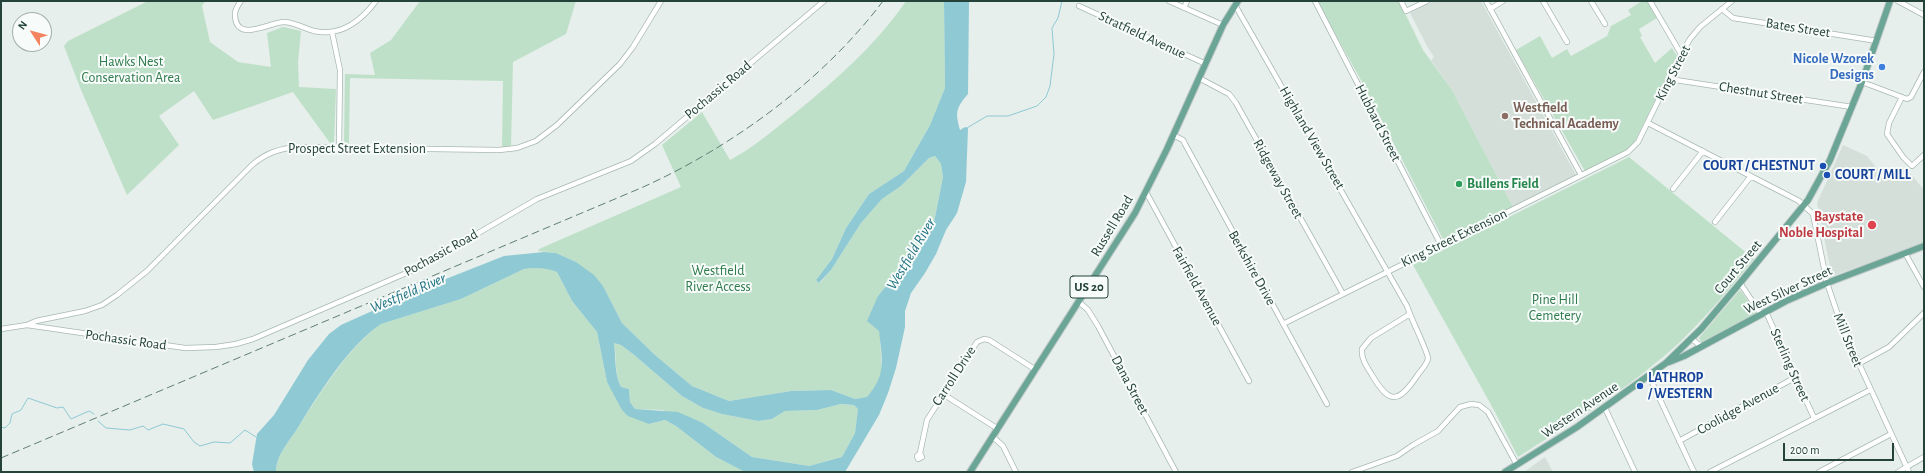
<!DOCTYPE html>
<html>
<head>
<meta charset="utf-8">
<style>
	body { margin:0 }
	#map { position:relative; width:1925px; height:473px; overflow:hidden; background:#e6efeb; font-family:"Alegreya Sans",sans-serif }
	canvas { display:block }
	.frame { position:absolute; inset:0; border:2px solid #24423a; pointer-events:none }
	.north { position:absolute; left:12px; top:12px; width:40px; height:40px; box-sizing:border-box; background:#f7fbf9; border:1px solid #a3b1ad; border-radius:50%; rotate:306deg; font-size:11px; font-weight:700; line-height:16px; text-align:center; color:#24423a }
	.north::after { content:''; display:block; margin:auto; width:14px; height:18px; background:#f4845f; clip-path:polygon(50% 0,100% 100%,50% 72%,0 100%) }
	.scale { position:absolute; left:1783px; top:443px; width:111px; height:18px; box-sizing:border-box; border:2px solid #24423a; border-top:0; padding-left:5px; font-size:12px; line-height:14px; white-space:nowrap; color:#24423a; -webkit-text-stroke:3px #f7fbf9; paint-order:stroke }
</style>
</head>
<body>
<div id="map">
<canvas width="1925" height="473"></canvas>
<div class="frame"></div>
<div class="north">N</div>
<div class="scale">200 m</div>
</div>
<script>
const ctx = document.querySelector('canvas').getContext('2d');
ctx.lineJoin = 'round';
function fillPath(path, color) {
  ctx.fillStyle = color;
  ctx.fill(path, 'evenodd');
}
function strokePath(path, color, width, dash) {
  ctx.strokeStyle = color;
  ctx.lineWidth = width;
  ctx.lineCap = dash ? 'butt' : 'round';
  ctx.setLineDash(dash || []);
  ctx.stroke(path);
}
function drawText(font, color, halo, rows, align = 'center') {
  ctx.font = font + ' "Alegreya Sans",sans-serif';
  ctx.lineWidth = 4;
  ctx.setLineDash([]);
  ctx.textBaseline = 'middle';
  ctx.strokeStyle = halo;
  ctx.fillStyle = color;
  for (const [text, x, y, turn = 0] of rows) {
    ctx.save();
    ctx.translate(x, y);
    ctx.rotate((+turn || 0) * Math.PI / 180);
    ctx.textAlign = isNaN(turn) ? turn : align;
    if (halo) ctx.strokeText(text, 0, 0);
    ctx.fillText(text, 0, 0);
    ctx.restore();
  }
}
fillPath(new Path2D(`
	M1433,1h48l95,174 -63,32 -61,-117 -21,-30 3,-3 -6,-9 -18,-35z
	M1843,145l24,11 20,25 18,-14 19,23v53l-92,33 -15,-73z
	M1545,457l8,15h-29z`), '#d4dfda');
fillPath(new Path2D(`
	M148,1h57l-3,5 8,36 28,20 33,5 -4,-34 16,-6 18,4 -3,31 1,25 37,2 -2,53 -4,1 -37,-51 -80,28 -19,-29 -35,25 20,29 -52,50 -46,-105 -17,-44 4,-5z
	M420,1h156l-10,33 -53,28 -2,85h-9l1,-66 -153,-3 -1,66 -5,-1 1,-69 30,1 -5,-22 21,-13z
	M906,1h38l1,87 -15,37 -26,46 -35,23 -23,34 -14,31 -16,21 4,3 11,-13 30,-47 21,-24 19,-13 28,-28 6,-2 6,8 2,13 -9,45 -12,25 -15,13 -29,36 4,78 -8,15 -7,8 -12,2 -24,-9 -40,1 -62,10 -37,-15 -37,-31 -33,-32 -19,-37 -27,-24 -20,-9 -18,-2 1,-2 142,-62 -19,-42 40,-33 28,48c19,-10 38,-25 55,-39 44,-35 89,-73 121,-120z
	M1317,1h82l24,49 29,40 61,117 -69,34 -82,-159z
	M1642,1h5l10,17 -18,11 3,7 -2,1 15,26 17,-15 5,8 -45,91 -47,24 -69,-121 24,-14 12,22 15,-9 4,7 36,-20 4,-10 20,-11 -3,-5z
	M1629,157l125,102c-24,29 -48,58 -75,84 -48,44 -106,79 -161,114l-23,-45 -82,-147z
	M531,268h14l12,4 15,29 25,31 10,50 42,42 16,-4 11,6 40,31 29,15h-469c0,-17 13,-30 21,-43 22,-34 51,-82 84,-105l80,-25 63,-30z
	M1739,291h2l16,23 -55,29 -3,-5z
	M614,343l7,2 12,9 49,42 21,12 19,6 36,7 14,-2 13,-8 32,-1 24,-6 13,1 4,4 -3,24 -13,24 -33,9 -57,-9 -49,-34 -41,-13 -27,-1 -5,-7 -1,-13 -8,-2c-7,-14 -4,-29 -7,-44z`), '#bfe0c8');
fillPath(new Path2D(`
	M944,1h25l-1,93c-12,14 -13,18 -8,36l5,-3 3,1 -2,54 -9,31 -11,17 -10,24 -11,19 -14,20 -6,18v16l-9,41 -8,25 -9,22 -34,57h-100l-29,-15 -40,-31 -11,-6 -16,4 -21,-8 -6,-6 -15,-28 -10,-50 -25,-31 -15,-29c-10,-4 -21,-5 -33,-3l-63,30 -80,25c-33,22 -63,71 -84,105 -8,13 -21,26 -21,43h-22l-2,-8 5,-30 17,-19 34,-55 21,-26 12,-9 82,-37 81,-32 40,-4 12,1 20,9 18,13 9,11 19,37 33,32 37,31 37,15 62,-10 40,-1 24,9 12,-2c20,-23 15,-38 12,-66l-12,-10 11,-25 29,-36 15,-13 12,-25 9,-45 -2,-13 -6,-8 -6,2 -28,28 -19,13 -21,24 -30,47 -12,13 -3,-3 16,-21 14,-31 23,-34 35,-23 26,-46 15,-37zM614,343l7,2 12,9 49,42 21,12 19,6 36,7 14,-2 13,-8 32,-1 24,-6 13,1 4,4 -3,24 -13,24 -33,9 -57,-9 -49,-34 -25,-11 -43,-3 -5,-7 -1,-13 -8,-2c-7,-14 -5,-29 -7,-44z`), '#8ec9d4');
strokePath(new Path2D(`
	M967,128l20,-12h21l29,-10 9,-9 4,-11 4,-32 -2,-26 6,-10 4,-17
	M98,421l8,7 24,2 13,-4 5,4 15,-6 21,5 10,13 6,4 14,-4 16,1 15,-13 11,7
	M1,427l4,1 5,-5 2,-9 9,-4 7,-12 29,10 6,-1 8,12 18,-8 5,3`), '#8ec9d4', 1);
const minor = new Path2D(`
	M241,1c-3,4 -6,8 -6,13 0,31 36,7 50,8 10,1 19,6 29,9 26,6 47,-10 62,-30
	M1169,1l54,24
	M1315,1l126,244
	M1401,1l5,10 21,-10
	M1486,1l95,174
	M1543,1l24,41
	M1591,1l14,23
	M1650,1l31,53
	M1898,1l26,14
	M1235,5l172,301 3,8 -39,24 -9,11c-1,10 5,18 10,26 17,29 26,29 45,1 3,-5 11,-12 11,-18 0,-5 -15,-36 -18,-44
	M1079,6l127,58
	M1184,8l3,-7
	M1490,9l13,-8
	M1722,9l11,9 144,23
	M332,32l8,38 -1,78
	M1199,78l30,16 7,9 107,191
	M1669,79l183,28
	M1862,82l45,17 4,-2 13,-25
	M1902,97l-13,26 -2,11 16,23 9,9 12,-11
	M1648,123l151,78 14,13 14,69 15,44 67,145
	M1173,135l10,5 2,4 142,260
	M1673,189l30,-38
	M1146,192l103,189
	M1715,222l36,-46
	M1905,253l19,34
	M1740,283l21,31
	M1079,302l9,8 10,16 78,146
	M1766,312l48,106
	M1283,324l345,-172 10,-10 43,-88 9,-15 10,-12 32,-26
	M27,325l9,-4 49,-10 17,-6 15,-10 30,-24 105,-106c14,-12 28,-17 47,-18l200,3 18,-2 19,-7 21,-16 63,-61 13,-17 28,-46
	M1,329l26,-4 158,23 31,-1 20,-3 17,-5 165,-71 119,-69 94,-38 24,-17 169,-143
	M1692,339l6,5 5,2
	M1858,364l31,-17 35,-34
	M1649,376l45,96
	M943,394l55,35
	M1605,408l30,64
	M993,437l10,9 13,26
	M1679,441l117,-64
	M920,453l2,4 -4,2 -1,-3 3,-3 7,-33 50,-78 7,-3 5,1 47,30
	M1352,472l45,-16 16,-11 25,-14 22,-24 11,-3 8,1 9,7 29,53
	M1710,472l160,-82
	M1819,472l72,-38
	M1898,472l26,-15`);
const major = new Path2D(`
	M1669,362l15,-6 102,-55 41,-18 97,-37
	M970,472l165,-259 32,-64 56,-124 15,-24
	M1505,472l72,-45 89,-64 35,-34 39,-46 68,-83 22,-40 32,-78 28,-81`);
strokePath(minor, '#a8b8b2', 6);
strokePath(major, '#c2cac8', 8);
strokePath(minor, '#fff', 4.5);
strokePath(major, '#6aa596', 6);
strokePath(new Path2D(`
	M1,458l640,-270c91,-41 182,-107 242,-187`), '#5f7d75', 1, [8, 4]);
for (const [x, y, r, color] of [
	[1882,67,4,"#3f7fe0"],
	[1505,116,4,"#8d6e63"],
	[1823,166,4,"#1a4fb4"],
	[1827,175,4,"#1a4fb4"],
	[1459,184,4,"#2e9e5b"],
	[1872,225,5,"#e0444e"],
	[1640,386,4,"#1a4fb4"]
]) {
  const dot = new Path2D();
  dot.arc(x, y, r, 0, 2 * Math.PI);
  ctx.fillStyle = color;
  ctx.fill(dot);
  strokePath(dot, '#f7fbf9', 1.5);
}
for (const [x, y, w] of [
	[1089,287,38]
]) {
  const box = new Path2D();
  box.roundRect(x - w / 2, y - 11, w, 22, 3);
  ctx.fillStyle = '#f7fbf9';
  ctx.fill(box);
  strokePath(box, '#24423a', 1);
}
drawText('bold 13px', '#24423a', null, [
	["US 20",1089,287]
]);
drawText('14px', '#24423a', '#f7fbf9', [
	["Bates Street",1798,28,9],
	["Stratfield Avenue",1142,35,25],
	["King Street",1673,73,-63],
	["Pochassic Road",718,90,-40],
	["Chestnut Street",1761,93,9],
	["Hubbard Street",1378,123,63],
	["Highland View Street",1312,138,60],
	["Prospect Street Extension",357,149],
	["Ridgeway Street",1278,179,61],
	["Russell Road",1112,226,-59],
	["King Street Extension",1454,238,-26],
	["Pochassic Road",441,253,-29],
	["Court Street",1738,267,-50],
	["Berkshire Drive",1252,268,61],
	["Fairfield Avenue",1197,286,61],
	["West Silver Street",1788,290,-25],
	["Pochassic Road",126,340,8],
	["Mill Street",1848,340,68],
	["Sterling Street",1790,365,66],
	["Carroll Drive",954,376,-57],
	["Dana Street",1130,385,62],
	["Coolidge Avenue",1738,409,-29],
	["Western Avenue",1580,410,-34]
]);
drawText('bold 14px', '#366cbe', '#f7fbf9', [
	["Nicole Wzorek",1874,59],
	["Designs",1874,75]
], 'right');
drawText('14px', '#2d7a4b', '#f7fbf9', [
	["Hawks Nest",131,62],
	["Conservation Area",131,78],
	["Westfield",718,271],
	["River Access",718,287],
	["Pine Hill",1555,300],
	["Cemetery",1555,316]
]);
drawText('bold 14px', '#785e54', '#f7fbf9', [
	["Westfield",1513,108],
	["Technical Academy",1513,124]
], 'left');
drawText('bold 14px', '#164399', '#f7fbf9', [
	["COURT / CHESTNUT",1815,166,"right"],
	["COURT / MILL",1835,175],
	["LATHROP",1648,378],
	["/ WESTERN",1648,394]
], 'left');
drawText('bold 14px', '#27864d', '#f7fbf9', [
	["Bullens Field",1467,184]
], 'left');
drawText('bold 14px', '#be3a42', '#f7fbf9', [
	["Baystate",1863,217],
	["Noble Hospital",1863,233]
], 'right');
drawText('italic 15px', '#1c6f80', '#f7fbf9', [
	["Westfield River",911,254,-59],
	["Westfield River",408,293,-23]
]);
</script>
</body>
</html>
